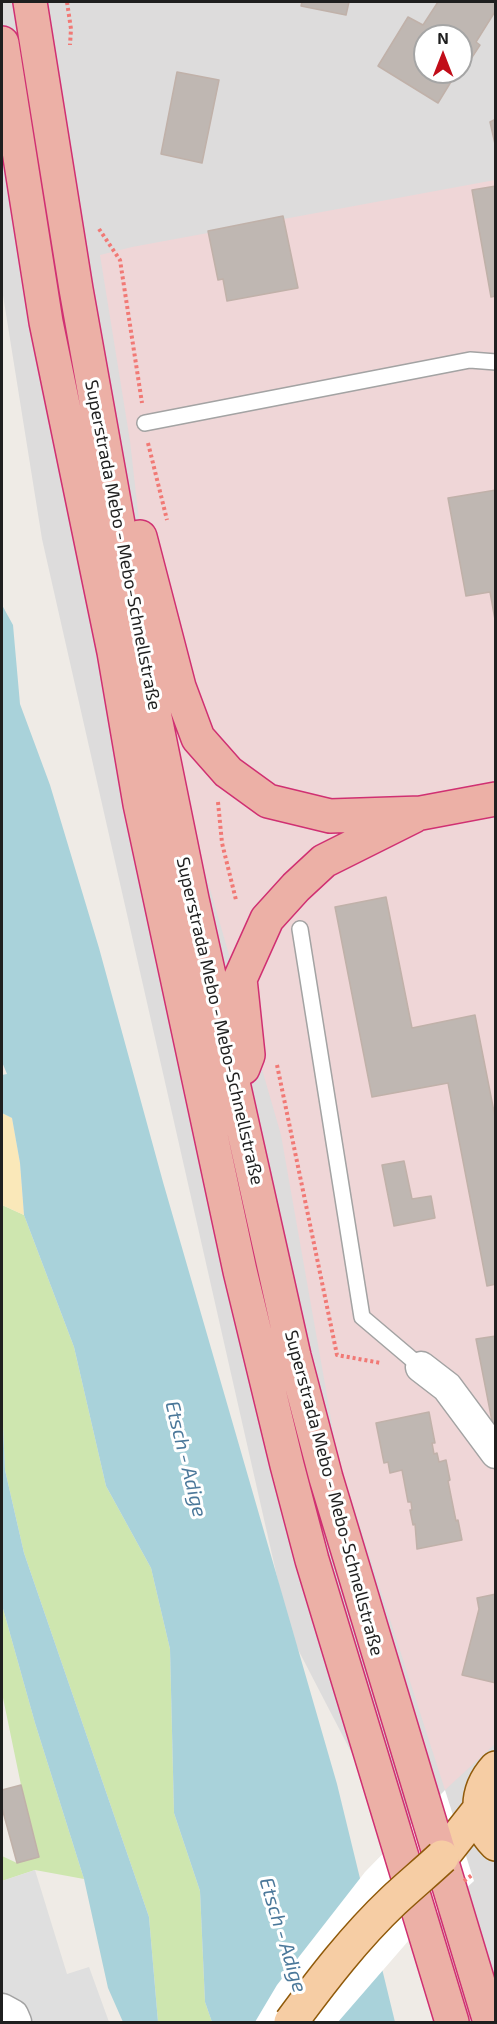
<!DOCTYPE html>
<html>
<head>
<meta charset="utf-8">
<style>
	body { margin:0 }
	#map { position:relative; width:497px; height:2024px; overflow:hidden; background:#efebe6; font-family:"Exo 2",sans-serif }
	canvas { display:block }
	.frame { position:absolute; inset:0; border:3px solid #1f1f1f; pointer-events:none }
	.north { position:absolute; left:413px; top:24px; width:60px; height:60px; box-sizing:border-box; background:#fff; border:2px solid #a5a5a5; border-radius:50%; rotate:0deg; font-size:16px; font-weight:700; line-height:24px; text-align:center; color:#1f1f1f }
	.north::after { content:''; display:block; margin:auto; width:21px; height:27px; background:#c10d19; clip-path:polygon(50% 0,100% 100%,50% 72%,0 100%) }
</style>
</head>
<body>
<div id="map">
<canvas width="497" height="2024"></canvas>
<div class="frame"></div>
<div class="north">N</div>
</div>
<script>
const ctx = document.querySelector('canvas').getContext('2d');
ctx.lineJoin = 'round';
function fillPath(path, color) {
  ctx.fillStyle = color;
  ctx.fill(path, 'evenodd');
}
function strokePath(path, color, width, dash) {
  ctx.strokeStyle = color;
  ctx.lineWidth = width;
  ctx.lineCap = dash ? 'butt' : 'round';
  ctx.setLineDash(dash || []);
  ctx.stroke(path);
}
function drawText(font, color, halo, rows, align = 'center') {
  ctx.font = font + ' "Exo 2",sans-serif';
  ctx.lineWidth = 6;
  ctx.setLineDash([]);
  ctx.textBaseline = 'middle';
  ctx.strokeStyle = halo;
  ctx.fillStyle = color;
  for (const [text, x, y, turn = 0] of rows) {
    ctx.save();
    ctx.translate(x, y);
    ctx.rotate((+turn || 0) * Math.PI / 180);
    ctx.textAlign = isNaN(turn) ? turn : align;
    if (halo) ctx.strokeText(text, 0, 0);
    ctx.fillText(text, 0, 0);
    ctx.restore();
  }
}
fillPath(new Path2D(`
	M2,2h493v2020h-4l-201,-388 -248,-1095 -40,-250zM425,36h36v36h-36z`), '#dddcdc');
fillPath(new Path2D(`
	M495,180l1,1563 -51,47 -107,-332 -57,-323 -79,-274 -54,-261 -18,-159 -30,-186 32,-8z`), '#efd6d7');
fillPath(new Path2D(`
	M2,1205l22,10 50,132 32,139 45,82 19,81 4,164 26,78 5,111 7,20h-54l-9,-105 -125,-364 -19,-83 -3,-65z
	M2,1605l33,118 49,156 -49,-9 -33,11v-25l15,7 22,-6 -18,-72 -19,-92z`), '#cee6af');
fillPath(new Path2D(`
	M2,1113l10,5 8,45 4,52 -22,-10z`), '#fae8b9');
fillPath(new Path2D(`
	M35,1870l32,104 22,-7 20,55h-93l-14,-13v-128z`), '#dfdfdf');
fillPath(new Path2D(`
	M2,605l11,20 7,79 30,81 49,163 64,234 174,602 58,238h-183l-7,-20 -5,-111 -26,-78 -4,-164 -19,-81 -45,-82 -32,-139 -50,-132 -4,-52 -8,-45 -10,-5v-38l5,-1 -5,-12z
	M2,1405l3,65 19,83 125,364 9,105h-35l-15,-34 -24,-109 -49,-156 -33,-118z`), '#a9d2da');
fillPath(new Path2D(`
	M445,1790l29,91 -64,58 -72,83h-83l22,-37 88,-113z`), '#fff');
const building = new Path2D(`
	M302,2h47l-3,13 -45,-9z
	M438,2h58v8l-20,32 4,3 -17,26 -2,-1v-34h-36v36h32l-19,31 -60,-37 30,-49 15,8z
	M177,72l42,8 -17,83 -41,-9z
	M496,119v25h-1l-5,-22z
	M496,186v110l-5,1 -19,-107z
	M283,216l15,72 -71,13 -4,-22 -5,1 -10,-49z
	M496,490v135l-6,-33 -24,4 -18,-98z
	M386,897l26,131 63,-13 21,107v162l-9,2 -39,-203 -76,14 -37,-190z
	M404,1161l8,38 19,-3 4,22 -41,8 -12,-61z
	M496,1336v88l-4,-3 -16,-82z
	M429,1412l6,31h-3l2,11 3,-1 2,9 7,-2 4,20 -2,1 8,40 2,-1 4,20 -45,9 -2,-25 -2,1 -3,-15h2l-1,-8h-3l-6,-32 -12,3 -2,-11 -4,1 -8,-40z
	M496,1594v89l-34,-8 17,-66 -2,-11z
	M21,1785l18,72 -22,6 -15,-55v-18z`);
fillPath(building, '#bfb7b2');
strokePath(building, '#c0b1a9', 1.5);
const service = new Path2D(`
	M145,423l325,-63 26,2
	M300,929l62,388 59,50`);
const minor = new Path2D(`
	M421,1367l26,20 49,66
	M2,2009l11,6 3,7`);
const primary = new Path2D(`
	M496,1768c-21,23 -22,54 0,76
	M442,1857l37,-47`);
const trunk = new Path2D(`
	M30,2l46,287 59,330 57,280 102,457 32,122 164,544
	M2,43l44,279 68,330 26,152 100,467 47,194 25,95 140,462
	M140,537l39,150 19,51 30,34 40,29 62,15 91,-3 75,-14
	M243,1068l5,-13 -8,-76 27,-60 29,-32 28,-26 90,-45`);
strokePath(service, '#a3a3a3', 18);
strokePath(minor, '#a3a3a3', 33);
strokePath(primary, '#905a0a', 36);
strokePath(trunk, '#d03072', 36);
strokePath(new Path2D(`
	M67,2l4,27 -1,16
	M99,229l21,31 22,143
	M148,443l19,77
	M218,802l4,41 14,57
	M277,1065l60,290 44,8`), '#f17975', 4, [3, 3]);
strokePath(service, '#fff', 15);
strokePath(minor, '#fff', 30);
strokePath(primary, '#f6cda4', 33);
strokePath(trunk, '#ecb0a6', 33);
const primaryBridge = new Path2D(`
	M291,2022c31,-42 64,-85 102,-121 16,-15 33,-29 49,-44`);
strokePath(primaryBridge, '#905a0a', 36, []);
strokePath(new Path2D(`
	M464,1881l8,-6`), '#f17975', 4, [3, 3]);
strokePath(primaryBridge, '#f6cda4', 33);
drawText('18px', '#1f1f1f', '#fff', [
	["Superstrada Mebo - Mebo-Schnellstraße",123,545,79],
	["Superstrada Mebo - Mebo-Schnellstraße",220,1021,77],
	["Superstrada Mebo - Mebo-Schnellstraße",334,1493,75]
]);
drawText('italic 20px', '#4b789a', '#fff', [
	["Etsch - Adige",186,1459,76],
	["Etsch - Adige",283,1935,73]
]);
</script>
</body>
</html>
